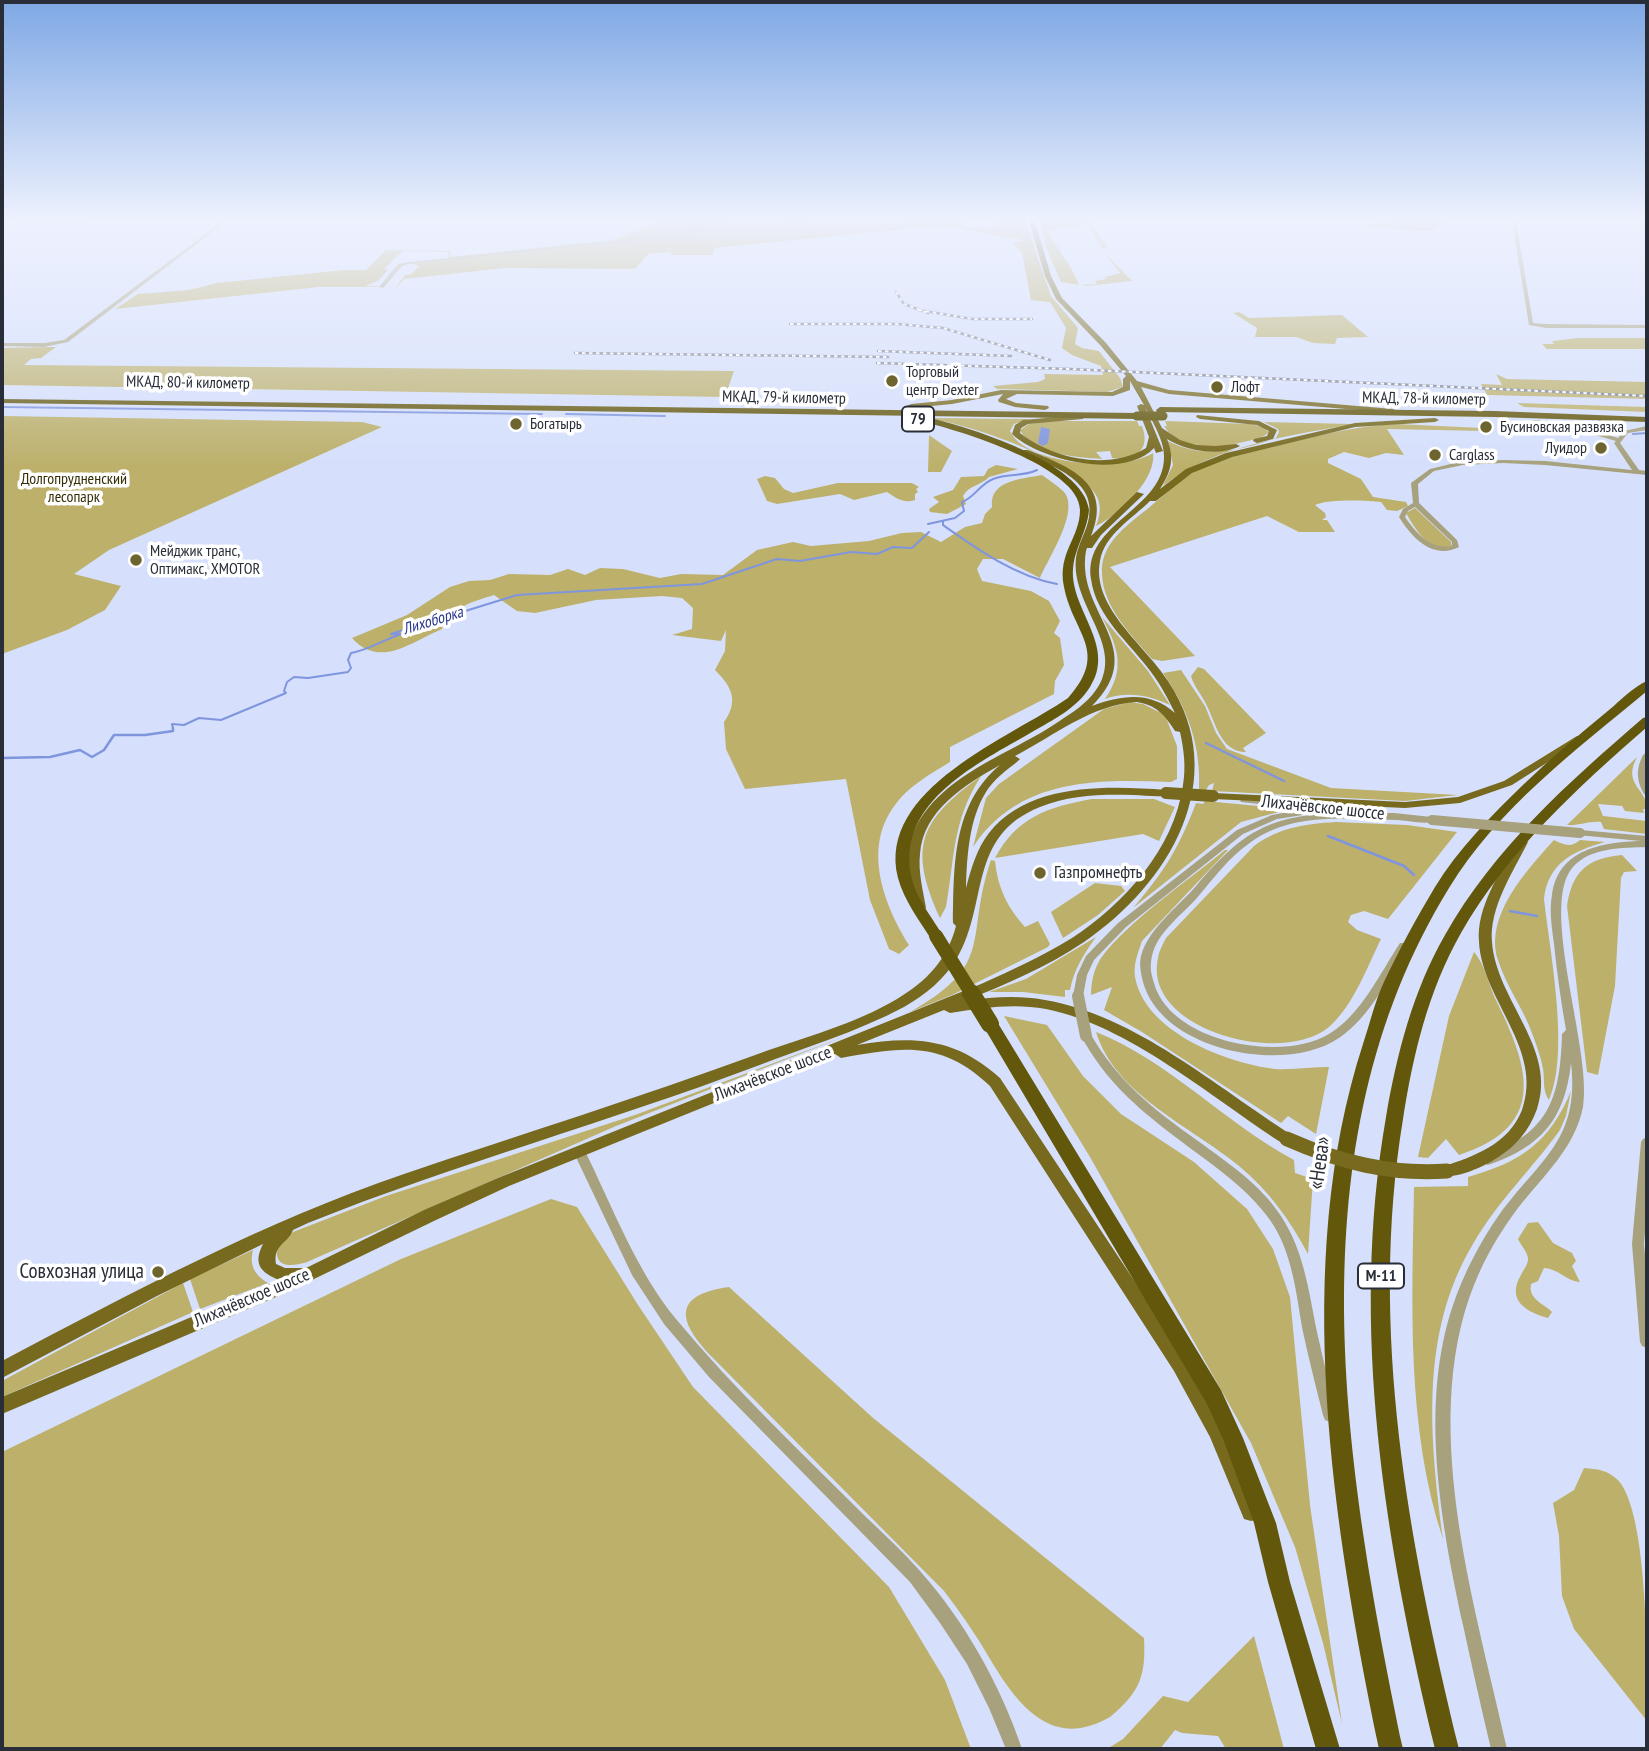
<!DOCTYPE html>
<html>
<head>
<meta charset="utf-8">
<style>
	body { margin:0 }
	#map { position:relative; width:1649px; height:1751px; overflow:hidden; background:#d6e0fc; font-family:"PT Sans Narrow",sans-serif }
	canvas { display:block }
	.frame { position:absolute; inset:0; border:4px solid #292d37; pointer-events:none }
</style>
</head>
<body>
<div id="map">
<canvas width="1649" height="1751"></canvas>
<div class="frame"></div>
</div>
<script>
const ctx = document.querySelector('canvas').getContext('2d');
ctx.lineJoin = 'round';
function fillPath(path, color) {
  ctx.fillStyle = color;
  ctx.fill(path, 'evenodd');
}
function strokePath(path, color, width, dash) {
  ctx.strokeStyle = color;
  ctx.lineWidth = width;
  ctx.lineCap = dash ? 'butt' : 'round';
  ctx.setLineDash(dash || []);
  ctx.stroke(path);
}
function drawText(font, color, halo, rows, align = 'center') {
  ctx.font = font + ' "PT Sans Narrow",sans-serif';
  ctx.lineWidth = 7;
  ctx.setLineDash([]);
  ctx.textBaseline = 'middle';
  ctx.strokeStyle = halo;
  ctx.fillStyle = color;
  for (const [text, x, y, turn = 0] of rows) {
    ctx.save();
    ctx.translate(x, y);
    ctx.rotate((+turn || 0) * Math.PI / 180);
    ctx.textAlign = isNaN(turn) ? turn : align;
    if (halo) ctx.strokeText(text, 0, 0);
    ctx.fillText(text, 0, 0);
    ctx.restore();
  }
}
fillPath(new Path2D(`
	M967,221l-4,5 32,2 4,-5 -23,-2h49l26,75 27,32 -3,16 7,4 17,3 21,27 3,9 -16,5 -110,-3 -4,-3 45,-4 7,-3 -1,-5 59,1 -2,-9 -29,-11 -10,-7 4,-20 -16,-26 -19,-2 -9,-47 -10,-10 12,-2c-11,-5 -18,-2 -28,-5 -21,-4 -38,-9 -59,-10l-222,22 -3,7h-41v-3l-23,2 -12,14 -6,1 -124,-1 -102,11 -7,8h-78l-204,22 23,-15 51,-4 28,-7 127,-13h22l20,-20 65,1 -1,6 163,-17 46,-18zM403,251l46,1 -1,8 -38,3 9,3 -9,9h-5l-9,12 -31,-1 13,-5 10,-11 -4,-1z
	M1039,221h51l18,27h-6l-15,-24 -39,7c8,17 24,34 31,54l18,-1 -2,-3 11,-2 -1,-2 15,-4 -16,-21 28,29 -45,5 -26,-4 -14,-32z
	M1396,221h54c-6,3 -13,9 -20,10 -5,1 -66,-4 -70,-6z
	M1239,312l10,6 93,-3 26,22 -31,1 -2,6 -22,-1 -17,-6h-41l2,-9 -24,-15z
	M1578,338h69v11h-100l-5,-5h12l-2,-3z
	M51,347h5l-15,11 -10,1 -7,6 710,6 -9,26 -723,-12v-37z
	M1496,374l11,5 140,3v17l-160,-4 -6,-11 21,1z
	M1517,403l130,4v5l-123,-5z
	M2,416l360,6 20,5 -273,123 -35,24 47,12 -16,24 -38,20 -65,24z
	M926,418l104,1 -16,5 -4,7c16,35 114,41 143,22 4,26 -35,63 -57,73 4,-10 6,-21 0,-31 -20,-35 -130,-72 -170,-77z
	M1049,421h88l2,5h3c9,24 -6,34 -30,32l-2,-7 -14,1 6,7c-25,-2 -69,-4 -82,-29l9,-6z
	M1165,421l86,3 12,3 6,5c-7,7 -17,8 -26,10 -26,7 -62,10 -79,-16h3z
	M1264,422l89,2c-64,12 -138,21 -190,62l10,-21 -5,-24c33,18 74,10 108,-3l3,-6 -1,-3z
	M1396,424l86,4 3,3 -98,-2 17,26 -18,-2 -17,5 -25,-6 -16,7v4l33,16 12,18 33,5 2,4 -11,5 -10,-1 -6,-8c-14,-2 -55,-3 -66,3l10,8 1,4 -4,3h5l8,12h-36l-32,-16 -157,51 85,89 -33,5 -10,-2c-21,-24 -49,-52 -50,-85 -2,-27 20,-45 39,-60 18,-14 35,-31 54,-43 23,-13 51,-18 76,-24 42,-10 82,-21 125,-23z
	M929,435l23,16 -11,21h-13z
	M996,465l22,4 -29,8c-7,8 -20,8 -26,19l3,8 -19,10 -17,-2 -1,-3 10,-7 -6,-5 20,-7 8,-13 23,-1 4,-7z
	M1042,475c7,5 16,11 22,17 16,19 -15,65 -24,86l-37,-19h-20l-6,10 5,12 49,10 18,10 11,20 -6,12 6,5 4,27 -9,16 -1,13 -104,53v15c-19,12 -42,24 -55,43 -33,43 -11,100 14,140l-10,9 -10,-5 -19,-49 -24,-121 -101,10 -19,-40 -2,-27c15,-21 8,-35 -9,-52l10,-19 1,-21 -5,11 -49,-6 20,-6 1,-21 -11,-10 -20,-2 -66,4 -61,13 -18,-2 -23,-16c-19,6 -46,13 -52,34 -31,13 -62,40 -90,9l55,-23 43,-28 19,-6 21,-1 19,-6 41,1 18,-6 17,6 15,-7 23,1 37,9 21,-4 42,1 34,-25 36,-8 18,4 58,-5 33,-8 19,-1 20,10 24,-15 17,-4 3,-9 7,-7c-3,-27 30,-28 50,-32z
	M765,476l10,2 9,11 9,4 45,-10h74l7,4 -3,2 2,3 -3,2v6c-11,4 -19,-2 -28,-8l-33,8 -14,-6 -63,10 -10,-3 -10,-22z
	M1415,508l36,34 1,5c-24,5 -36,-17 -46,-34z
	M1102,617l46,54 22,34c-21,-10 -43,-14 -65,-6 21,-30 13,-52 -3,-82z
	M1198,667l6,2 62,64 -23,15 3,4c-25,0 -30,-28 -39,-46 -5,-11 -13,-19 -16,-30z
	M1181,670l24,36 11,27 11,16 104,39 127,7 -53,6 -193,-10 2,-8 -5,2 -3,5h-7c2,-44 -11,-81 -36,-117z
	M1130,702l13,2 22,11 12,31v33l-6,3c-75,-3 -152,-4 -198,65l13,-49 13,-14 105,-75z
	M1637,757c-15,28 10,31 10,52h-4l1,4 -19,-2 -3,-5 -24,-2 5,12 44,5v13l-43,-5 -3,-7c-13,-1 -22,4 -34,3z
	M981,776c-29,46 -26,80 -35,131l-6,11c-32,-71 -21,-97 41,-142z
	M1092,799h62l21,8 -16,34 -16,-7 -148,24c22,-41 53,-51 97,-59z
	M1205,801l85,8 -49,13 -108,86c31,-36 46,-60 63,-105l7,1z
	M1336,822l71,3 50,7 -69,87 -24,-8 -13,4 -3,7 9,8 24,9c-14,28 -27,66 -52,88 -48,40 -187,2 -171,-69 1,-7 5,-14 8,-20l88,-92c26,-19 51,-22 82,-24z
	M1554,840c10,5 17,8 26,0l25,2c-32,9 -57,21 -61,57 6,54 26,153 5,201 -7,-9 -4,-21 -6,-31 -2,-12 -7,-25 -11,-36 -9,-25 -26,-47 -34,-73 -14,-44 29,-90 56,-120z
	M1225,850h3l-86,91c-4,12 -9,23 -7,36 10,55 91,86 140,92 18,1 37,-2 54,-2l-13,67 -28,-18 -7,7 -139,-91 -38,-22 8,-23 -21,8c0,-13 3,-26 10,-37 26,-36 88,-78 124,-108z
	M1622,855l15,16 -13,1 -3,6 -6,108 -17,89 -11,-3 -20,-166c5,-34 20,-48 55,-51z
	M991,860l4,1c3,27 12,46 30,66l13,-6 12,23 -2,3 -96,48 -42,17c87,-49 54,-73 81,-152z
	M1095,883l26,3 4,5 -27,24 -35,23 -12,-26z
	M1096,937c-12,17 -22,32 -26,53h-5v7l-42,-5h-34l37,-13z
	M1474,952c10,11 14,30 20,44 33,67 58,129 -35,159l-13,-16 -18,19 -10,-1 31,-141z
	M1004,1016l43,9 36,51 38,38 73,48 53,47 26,40 17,48 20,208 32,219 -19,-81 -28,-96 -44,-104 -161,-286z
	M1096,1032c73,29 129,91 198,128l1,13 18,6 -5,75c-18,-34 -39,-63 -69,-88 -48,-40 -123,-70 -143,-134z
	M846,1036l-230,90 -309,136c-17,5 -33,6 -30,-16l16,-14 93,-36 249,-81z
	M1571,1091l-5,25 -6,14c-28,39 -63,72 -87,114 -54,90 -43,196 -30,295 -37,-111 -31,-236 -29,-352l54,-1v-9c53,-15 82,-35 103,-86z
	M551,1199l26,8 61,98 55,82 196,200 56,93 26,69h-969v-297l399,-193z
	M1538,1222l15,21 19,10 4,8 -4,5 8,16c-14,-1 -21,-13 -36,-14l-6,13 -7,3c-3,15 12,19 21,28l-4,6c-22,-6 -42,-18 -27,-43 2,-5 7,-10 7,-16 0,-7 -7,-13 -10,-20l10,-16z
	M253,1250c-4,16 2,25 15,33l-68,26 -10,-30z
	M183,1283l10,29 -191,85v-16z
	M729,1287l143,130 272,221c2,38 -4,54 -34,79 -59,34 -93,-13 -120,-58 -14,-24 -29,-46 -46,-68l-232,-234c-33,-34 -42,-62 17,-70z
	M1584,1468c14,1 23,2 34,12 31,34 29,189 29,241l-73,-92 -12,-33 -3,-60 -6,-33 21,-13z
	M1254,1636l30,113h-58l-8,-13 -36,-3 -7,-3 -15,19h-53l16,-10 40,-43 25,6z`), '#bcb06b');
strokePath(new Path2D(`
	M2,407l540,7
	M566,414l99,2
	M1522,427l54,2
	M1599,430l20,1
	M1633,434l14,-1
	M943,521v4c34,24 72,51 114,59
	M928,524l27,-6 9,-7 -2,-9c12,-4 18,-18 31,-23 15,-6 30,-2 44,-9
	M173,729l-1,-5 12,1 15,-7 22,2 65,-27 -2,-2 3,-9 7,-5 14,1 40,-6 3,-4 -3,-8 3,-7c19,-3 33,-14 51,-19h-11l126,-39 185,-11 75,-25 23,2 51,-9 26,2 16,-7 19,1 17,-16`), '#7f95de', 2);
strokePath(new Path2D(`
	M1206,743l78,38
	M2,758l48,-1 30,-7 12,7 12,-7 10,-15h31l28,-4v-3
	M1328,836l76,30 10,9
	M1510,911l27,5`), '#7f95de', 2.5);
fillPath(new Path2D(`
	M1041,427l9,2 -2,14 -5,3 -5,-3z`), '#7f95de');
fillPath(new Path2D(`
	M91,221h27l-116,5v-2z
	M223,221h4l-159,121 -24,5 -42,-1v-3h42l20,-3z
	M626,221h107l-10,1 -41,14 -273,28 -7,2 -19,22 -4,-1 19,-23 11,-2 272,-28 34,-12h-87z
	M1512,221h4l17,102 13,1 101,1v3h-101l-17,-3z
	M1535,420l40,5 43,13 6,-7 23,-5v4l-19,3 -8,10 19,27 8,1v4l-102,-10 -42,-2 -40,2 -29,6 -16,13 1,19 38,37 2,7c-26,13 -47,-9 -60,-30l4,-8 10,-6 -2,-20 19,-14 33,-8 40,-1 42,1 87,9 -18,-27 2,-2 -42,-12 -41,-6 -1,-1zM1415,507l37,35v4c-21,4 -36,-13 -47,-29l3,-6z
	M1647,752l-1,22 1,21 -3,-1c-8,-14 -8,-25 -1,-39z
	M1244,797l93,10 5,3 -5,3 -30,-4 4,3 -2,2 -32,5 -34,15 -117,93 -32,33 -7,15 -4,21 -1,3h-8l-1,-3 4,-21 9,-19 32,-33 119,-93 35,-15 34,-6 -65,-7 -1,-2 1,-2z
	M1342,813h52l38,4 5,3c-10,6 -30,0 -42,0 -48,-1 -102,-8 -144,22 -22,15 -38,37 -55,57 -17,19 -43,36 -45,64 -1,7 1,13 3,20 16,59 127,80 175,51 31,-18 52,-62 71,-91h8l1,2c-20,32 -38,71 -70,93 -54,37 -177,13 -196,-56 -2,-9 -4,-16 -2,-26 7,-27 38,-50 55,-70 47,-55 73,-71 146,-73z
	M1580,830l67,6v11c-25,1 -56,0 -74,20 -35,39 20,184 10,240 -8,41 -40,69 -65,101 -15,20 -28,41 -38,63 -66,143 -5,332 27,478h-16c-10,-41 -19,-83 -28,-124 -22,-102 -44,-219 -10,-320 11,-32 27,-63 46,-90 41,-56 81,-75 72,-152 -6,56 -30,84 -83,102l-4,-2 -2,-3 2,-3c65,-25 76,-57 78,-123l4,-4c-5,-28 -9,-57 -12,-86 -2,-16 -5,-33 -2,-49 6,-46 51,-53 89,-54l-64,-6 -2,-2 2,-2z
	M1086,1032l4,1c28,49 63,76 108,108 30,22 62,43 83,75 23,35 28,76 36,116 6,28 13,55 20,83l-2,5 -5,2 -5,-2 -2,-5c-7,-28 -14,-55 -20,-83 -7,-38 -10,-79 -33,-112 -25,-35 -62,-58 -96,-84 -40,-31 -68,-55 -93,-100l1,-3z
	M1647,1137v72l-3,35 3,30v74l-5,-2 -2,-4 -8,-98 9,-102 2,-3z
	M579,1146l4,2 2,3c27,55 52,121 91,168 59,71 126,134 191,199 18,17 36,34 53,53 44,49 81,115 102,178h-16l-17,-41 -22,-44 -27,-41 -30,-41 -201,-205 -45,-53 -32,-49 -59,-124 2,-3z`), '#a7a17d');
fillPath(new Path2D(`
	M1029,221h6l16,55 11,22 44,45 31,38 32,9 224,19 4,2 -4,2 -224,-19 -28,-7 21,41 18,12 16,5 20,1 20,-2 4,2c-21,11 -53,5 -73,-7 8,19 4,33 -7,50l26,-20 40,-16 129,-30 80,-5 4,2 -4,2 -80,5 -123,30 -40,16 -36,28h-6c-17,17 -46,34 -50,60 -9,46 46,85 68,120 65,98 1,203 -84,261 -37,25 -78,42 -119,59 27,-4 53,-6 80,-1 90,15 171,87 247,135l3,4 -3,4 -5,2 -5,-2c-70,-45 -154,-118 -236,-134 -33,-6 -64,-1 -96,4l-6,-3 -87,35c57,-10 99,-7 143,33l186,281 37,67 37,86 -2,7 -7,2 -7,-2 -34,-82 -36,-66 -184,-285c-49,-46 -87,-39 -149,-28l-6,-4 -326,132 -73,34 -153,74 -281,120v-17l277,-117c-19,-8 -26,-16 -16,-36l-106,52 -155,82v-17c131,-69 261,-139 402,-187 118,-40 237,-77 354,-120 47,-17 97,-30 139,-55 30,-18 50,-39 59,-73l-3,-3c1,-57 -1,-118 47,-158 -34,19 -77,45 -80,89 -2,18 3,36 6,54l-6,4 -6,-4c-4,-20 -10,-43 -5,-63 19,-68 101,-89 152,-125 16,-10 34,-23 41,-41 16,-39 -31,-77 -26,-121 2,-15 11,-27 13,-41 7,-37 -39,-53 -67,-63v-4h6c42,17 85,33 63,86l46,-44 7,2 -43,41 -9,13h-5l-1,3c-11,63 65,96 6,155 30,-11 58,-15 83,7 -7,-14 -14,-28 -24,-41 -21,-29 -55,-55 -60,-93 -8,-57 74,-69 73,-123 0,-16 -12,-35 -19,-49l18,44 -7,2 -2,-5c-30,32 -113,13 -142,-14l3,-9 8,-5 57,-5 4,2 -1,2 -55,5 -7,4 -1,5c33,26 89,38 126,15l3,-11 -12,-31 4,-2 3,1 -14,-24v9l-17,6 -96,-2 -11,5 10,4 32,3 1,2 -4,2 -30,-3 -16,-5 -1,-2 5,-6 -51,10 -41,4 -4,-2 4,-2 41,-4 49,-10 111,2 11,-5v-8l3,-3 -25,-30 -45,-47 -11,-23zM1137,702c19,3 28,13 38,29l5,1c4,18 6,35 3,53 -9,64 -59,119 -111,153 -29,18 -60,32 -91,46l-483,194 -74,32 -118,58h-21l-9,-4c-3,-20 11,-19 17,-34l15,-7c147,-59 301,-101 449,-157 49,-19 100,-34 147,-59 21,-12 41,-28 53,-49 32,-54 10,-122 83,-151 29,-12 62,-13 93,-12 12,0 25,3 37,0l2,-2 -2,-2 -4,-1c-57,-4 -137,-8 -177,43 -12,15 -18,36 -23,55 1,-32 3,-69 20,-96 8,-13 21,-22 32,-31l2,-2 -5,-3c40,-21 76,-51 122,-54z
	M1197,415l62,6 18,9 -4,9 -16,4 -4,-2 1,-2 13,-3 2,-5 -12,-6 -57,-6 -4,-2z
	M1577,736l4,1 1,2 -1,2 -69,44 -52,18 -55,5 -192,-9 -6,-3 6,-3 192,9 53,-5 46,-16z
	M1522,838l6,4c-15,30 -39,66 -36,100 4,58 66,107 45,167 -8,22 -21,37 -40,49 -12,8 -42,22 -55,17l-3,-4 3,-4c32,-11 66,-22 80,-57 22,-61 -40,-110 -43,-168 -3,-35 22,-70 37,-100z`), '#776a1f');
fillPath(new Path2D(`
	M2,399l1135,14 4,3 -4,3 -1135,-16z
	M1160,407l335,4 152,6v5l-152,-5 -338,-5 -1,-2z
	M927,417c41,10 157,45 162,93 -2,24 -18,42 -16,67 3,38 42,71 17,110 -13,21 -37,33 -58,45 -53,31 -135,69 -121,143 4,22 21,42 32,61l-7,5 -5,-2c-12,-19 -27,-39 -33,-61 -22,-89 112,-140 170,-180 42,-47 5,-64 -4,-111 -7,-34 16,-49 16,-77 0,-43 -122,-80 -156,-88v-4z
	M1647,681v10c-70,58 -150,118 -198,197 -160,260 -104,579 -46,861h-24c-46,-223 -88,-484 -16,-705 7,-21 12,-43 21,-62 15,-32 33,-65 51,-95 23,-38 57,-72 89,-103 27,-26 56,-50 85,-74 12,-10 24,-23 38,-29z
	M1647,717v10c-70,61 -140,125 -186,206 -33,58 -48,122 -58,186 -35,212 6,424 56,630h-24c-50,-207 -86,-420 -49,-632 11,-64 27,-126 59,-182 49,-87 124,-153 198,-217z
	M990,1018l6,2 225,370 22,48 33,85 14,59 50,167h-24l-48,-167 -14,-59 -31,-84 -16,-35 -225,-380 2,-4z`), '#63570c');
const rail = new Path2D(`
	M896,292l8,12 24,9
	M919,310l53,9h60
	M790,324h107l46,4 107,32
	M878,351l133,5
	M575,353l313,4
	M877,363l193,6 577,27`);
strokePath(rail, '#7a8193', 2.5);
strokePath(rail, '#fff', 2, [3.5]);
strokePath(new Path2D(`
	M1432,820l148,13`), '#a7a17d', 10);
strokePath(new Path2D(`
	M1078,996l8,40`), '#a7a17d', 12);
strokePath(new Path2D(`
	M1166,793l47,3`), '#776a1f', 12);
strokePath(new Path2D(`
	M1287,1139c52,23 103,36 160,32`), '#776a1f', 15);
strokePath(new Path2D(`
	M1137,416h26`), '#63570c', 9);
strokePath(new Path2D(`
	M936,936l36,58`), '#63570c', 14);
strokePath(new Path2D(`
	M971,993l19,31`), '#63570c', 18);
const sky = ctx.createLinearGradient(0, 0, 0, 466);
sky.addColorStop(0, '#7ea8e4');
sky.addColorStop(0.47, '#edf1fe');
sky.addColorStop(1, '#edf1fe00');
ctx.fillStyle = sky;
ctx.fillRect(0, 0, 1649, 466);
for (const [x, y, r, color] of [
	[892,381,7,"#6d6430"],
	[1217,387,7,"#6d6430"],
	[516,424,7,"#6d6430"],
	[1486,427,7,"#6d6430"],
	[1601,448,7,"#6d6430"],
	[1435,455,7,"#6d6430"],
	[136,560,7,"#6d6430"],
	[1040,873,7,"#6d6430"],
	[158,1272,7,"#6d6430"]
]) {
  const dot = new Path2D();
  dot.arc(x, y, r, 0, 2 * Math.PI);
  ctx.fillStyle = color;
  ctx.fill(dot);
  strokePath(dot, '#fff', 2.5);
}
drawText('16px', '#292d37', '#fff', [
	["Торговый",906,372],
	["центр Dexter",906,390],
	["Лофт",1231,387],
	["Богатырь",530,424],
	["Бусиновская развязка",1500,427],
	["Луидор",1587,448,"right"],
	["Carglass",1449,455],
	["Мейджик транс,",150,551],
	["Оптимакс, XMOTOR",150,569]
], 'left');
drawText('16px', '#292d37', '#fff', [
	["МКАД, 80-й километр",188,383,1],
	["МКАД, 79-й километр",784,398,1],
	["МКАД, 78-й километр",1424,399,1]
]);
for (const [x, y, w] of [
	[918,419,32],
	[1381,1276,46]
]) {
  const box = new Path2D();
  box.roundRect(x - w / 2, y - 12.5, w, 25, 5);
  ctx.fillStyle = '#fff';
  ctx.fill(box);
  strokePath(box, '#292d37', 2);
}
drawText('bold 16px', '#292d37', null, [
	["79",918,419],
	["М-11",1381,1276]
]);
drawText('16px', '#352e06', '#fff', [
	["Долгопрудненский",74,479],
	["лесопарк",74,497]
]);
drawText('italic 16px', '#28368b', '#fff', [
	["Лихоборка",433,621,-17]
]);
drawText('18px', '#292d37', '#fff', [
	["Лихачёвское шоссе",1323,808,6],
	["Лихачёвское шоссе",773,1074,-21],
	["Лихачёвское шоссе",252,1298,-23]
]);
drawText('18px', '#292d37', '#fff', [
	["Газпромнефть",1054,873]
], 'left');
drawText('21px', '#292d37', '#fff', [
	["«Нева»",1320,1163,-82]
]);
drawText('21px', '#292d37', '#fff', [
	["Совхозная улица",144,1272]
], 'right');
</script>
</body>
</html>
